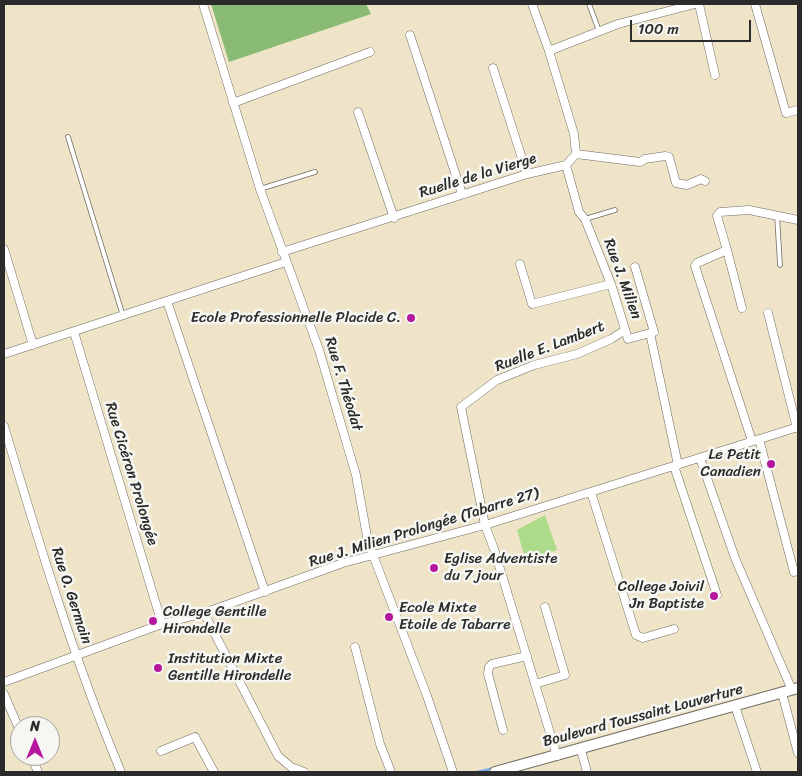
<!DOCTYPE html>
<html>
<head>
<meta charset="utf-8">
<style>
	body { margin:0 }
	#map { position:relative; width:802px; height:776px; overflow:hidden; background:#efe4c8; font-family:Sriracha,sans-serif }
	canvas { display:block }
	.frame { position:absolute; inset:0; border:5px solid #2b2b2b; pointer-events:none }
	.north { position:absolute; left:10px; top:716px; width:50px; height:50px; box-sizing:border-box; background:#f6f6f2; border:1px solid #a5a5a2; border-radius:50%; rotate:0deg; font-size:14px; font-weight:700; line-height:20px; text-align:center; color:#2b2b2b }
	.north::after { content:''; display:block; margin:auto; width:18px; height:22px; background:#b5179e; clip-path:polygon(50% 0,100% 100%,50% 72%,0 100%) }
	.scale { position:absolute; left:630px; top:20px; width:121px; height:22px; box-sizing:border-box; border:2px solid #2b2b2b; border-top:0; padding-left:6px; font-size:15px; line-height:18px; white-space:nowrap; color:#2b2b2b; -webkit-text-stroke:4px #f6f6f2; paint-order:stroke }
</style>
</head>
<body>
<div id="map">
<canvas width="802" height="776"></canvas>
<div class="frame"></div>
<div class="north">N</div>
<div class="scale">100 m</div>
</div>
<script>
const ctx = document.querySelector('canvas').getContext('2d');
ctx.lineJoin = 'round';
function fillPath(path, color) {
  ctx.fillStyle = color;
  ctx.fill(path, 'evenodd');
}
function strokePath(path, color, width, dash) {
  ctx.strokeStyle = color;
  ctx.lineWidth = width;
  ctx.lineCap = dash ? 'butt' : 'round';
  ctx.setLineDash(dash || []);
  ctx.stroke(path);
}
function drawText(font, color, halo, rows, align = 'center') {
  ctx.font = font + ' Sriracha,sans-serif';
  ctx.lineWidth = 5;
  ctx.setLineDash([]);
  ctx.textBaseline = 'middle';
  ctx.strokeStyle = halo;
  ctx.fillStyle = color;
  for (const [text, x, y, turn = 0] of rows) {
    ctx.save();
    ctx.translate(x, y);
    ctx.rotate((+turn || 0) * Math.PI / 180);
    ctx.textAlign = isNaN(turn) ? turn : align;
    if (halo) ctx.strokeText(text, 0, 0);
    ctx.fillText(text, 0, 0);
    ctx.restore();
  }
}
fillPath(new Path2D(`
	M545,515l12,35 -31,11 -9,-31z`), '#acdb89');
fillPath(new Path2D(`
	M211,4h155l5,10 -142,48z`), '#89bb75');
strokePath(new Path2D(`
	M477,772l18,-4`), '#7aabe5', 2.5);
const lane = new Path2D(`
	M589,4l10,27
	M68,137l55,179
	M260,189l55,-17
	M777,215l3,50
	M585,219l30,-9`);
const street = new Path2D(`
	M203,4l57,185 59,161 37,125 12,67 59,154 26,76
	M532,4l17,47 69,-27 77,-20
	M699,4l16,71
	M755,4l31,109 12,-3
	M410,35l52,159
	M493,68l34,106
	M233,103l137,-51
	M358,112l36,106
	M576,154l64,8 5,-3 20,-3 4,1 7,26 11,2 14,-6 4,2
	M566,165l13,47 6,7 26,65 17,55 22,-6 28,132
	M4,249l29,96
	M727,250l15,58
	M282,252l245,-78 39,-9 10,-11 -2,-20 -25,-83
	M520,264l12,40 79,-20
	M635,267l19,65 -4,1
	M167,301l98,291
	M768,313l29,115
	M74,332l88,292
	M4,354l282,-92
	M4,426c35,117 70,234 117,346
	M759,439l35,133
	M752,441l-57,-175 2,-3 30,-13 -10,-34 3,-4 29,-2 49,10
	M700,458l35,100 57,132
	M674,466l43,129
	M591,492l45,143 7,3 31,-9
	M204,613l74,143 13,11 13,5
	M355,647l25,97 11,28
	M4,682l158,-58 42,-11 139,-50 142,-38 313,-98
	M535,684l30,-9 -20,-68
	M782,693l16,60
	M4,694l16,37
	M735,706l22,66
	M503,730l-15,-56 1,-7 3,-3 35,-8
	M581,750l6,22
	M161,751l34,-14 19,35
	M31,756l7,16
	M557,756l-63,-207 -9,-24 -24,-118 36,-27 37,-15 43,-11 34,-15 14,-9`);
const secondary = new Path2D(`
	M495,772l303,-84`);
strokePath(lane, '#706c62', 5.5);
strokePath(street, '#706c62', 9);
strokePath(secondary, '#706c62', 12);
strokePath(lane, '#fff', 4);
strokePath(street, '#fff', 8);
strokePath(secondary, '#fff', 10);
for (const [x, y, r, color] of [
	[411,318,5,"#b5179e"],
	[771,464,5,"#b5179e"],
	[434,568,5,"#b5179e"],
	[714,596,5,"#b5179e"],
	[389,617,5,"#b5179e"],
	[153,621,5,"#b5179e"],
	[158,668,5,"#b5179e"]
]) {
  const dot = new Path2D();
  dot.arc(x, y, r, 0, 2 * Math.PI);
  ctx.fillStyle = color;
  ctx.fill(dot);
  strokePath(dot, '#f6f6f2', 2);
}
drawText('15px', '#2b2b2b', '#f6f6f2', [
	["Ruelle de la Vierge",478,176,-17],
	["Rue J. Milien",622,279,70],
	["Ruelle E. Lambert",550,347,-21],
	["Rue F. Théodat",343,384,73],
	["Rue Cicéron Prolongée",131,474,73],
	["Rue J. Milien Prolongée (Tabarre 27)",424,528,-17],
	["Rue O. Germain",71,596,72],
	["Boulevard Toussaint Louverture",643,716,-15]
]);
drawText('15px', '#2b2b2b', '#f6f6f2', [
	["Ecole Professionnelle Placide C.",401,318,"right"],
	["Le Petit",761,455,"right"],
	["Canadien",761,472,"right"],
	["Eglise Adventiste",444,559],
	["du 7 jour",444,576],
	["College Joivil",704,587,"right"],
	["Jn Baptiste",704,604,"right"],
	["Ecole Mixte",399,608],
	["Etoile de Tabarre",399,625],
	["College Gentille",163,612],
	["Hirondelle",163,629],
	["Institution Mixte",168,659],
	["Gentille Hirondelle",168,676]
], 'left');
</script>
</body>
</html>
